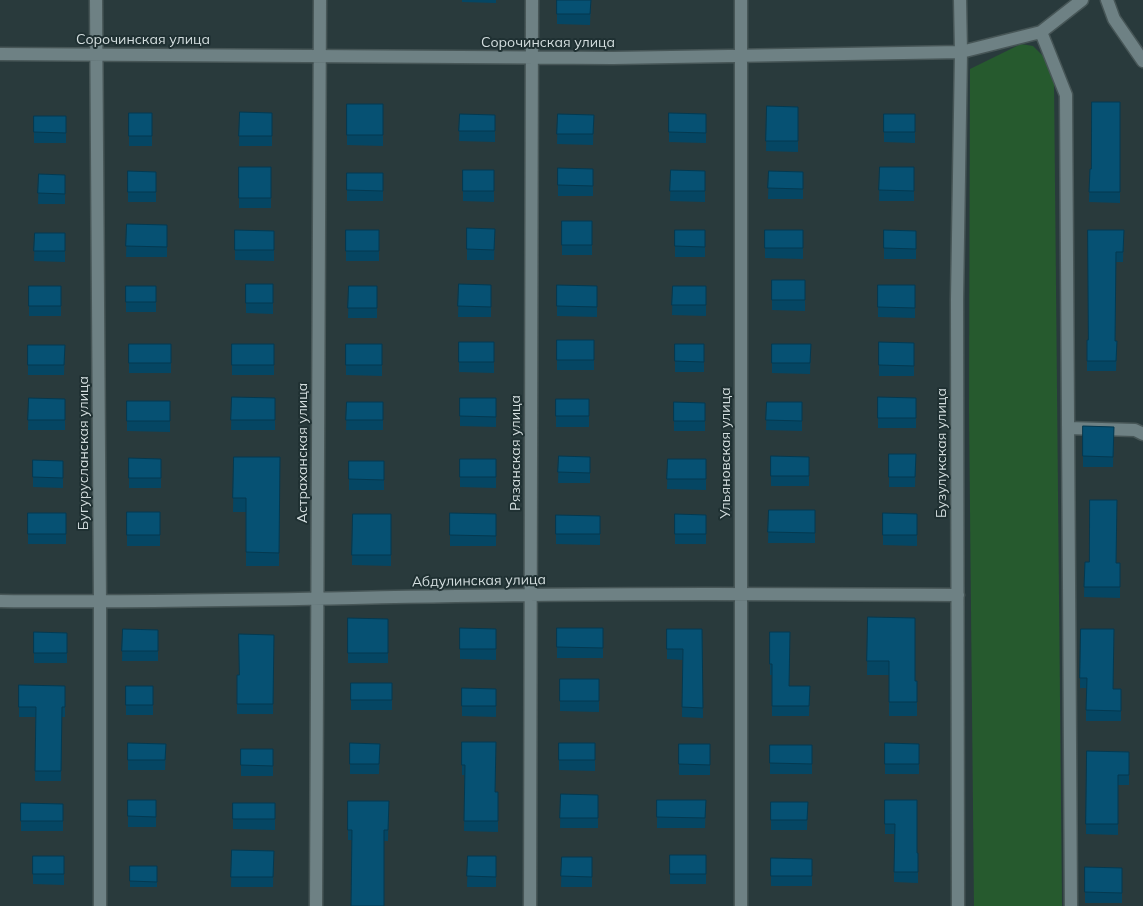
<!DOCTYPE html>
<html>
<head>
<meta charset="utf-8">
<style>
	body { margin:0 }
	canvas { display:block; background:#293a3c }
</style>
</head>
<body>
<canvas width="1143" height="906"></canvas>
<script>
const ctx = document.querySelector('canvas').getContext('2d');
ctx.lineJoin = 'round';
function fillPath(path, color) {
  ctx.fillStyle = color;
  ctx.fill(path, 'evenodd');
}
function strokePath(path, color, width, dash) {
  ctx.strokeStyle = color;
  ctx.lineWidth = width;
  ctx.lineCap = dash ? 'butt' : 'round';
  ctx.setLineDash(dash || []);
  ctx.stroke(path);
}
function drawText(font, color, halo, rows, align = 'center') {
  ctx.font = font + ' Mulish,sans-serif';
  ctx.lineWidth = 4;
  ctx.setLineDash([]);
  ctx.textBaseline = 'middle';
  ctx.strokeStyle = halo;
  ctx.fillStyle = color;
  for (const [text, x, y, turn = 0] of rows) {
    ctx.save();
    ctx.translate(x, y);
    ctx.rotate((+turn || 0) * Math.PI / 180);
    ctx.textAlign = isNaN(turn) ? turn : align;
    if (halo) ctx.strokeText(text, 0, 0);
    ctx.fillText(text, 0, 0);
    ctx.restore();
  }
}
fillPath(new Path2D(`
	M1021,44l12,2 12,12 9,25 8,823h-88l-5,-496 1,-341z`), '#265a2e');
const minor = new Path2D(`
	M96,0l4,602v304
	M1107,0l7,19 29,42
	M1041,32l25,63 5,811
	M0,54l613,4 348,-6 80,-20 41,-32
	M1068,428l67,2 8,4
	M0,601c176,2 353,-4 529,-6 143,-2 286,-1 429,0
	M316,906l4,-906
	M530,906l2,-906
	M741,906v-906
	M958,906l-1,-607 4,-247 -1,-52`);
strokePath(minor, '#475657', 15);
strokePath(minor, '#6e8184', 12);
fillPath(new Path2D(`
	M462,0h34v3l-34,-1z
	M557,0h34l-1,25 -33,-1z
	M1120,102v101l-31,-1 1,-33h1z
	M347,104h36v42l-36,-1z
	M767,106l31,1v45l-32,-1z
	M240,112l32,1v33h-33z
	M129,113h23v33h-23z
	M669,113l37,1v29l-37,-1z
	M460,114l35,1v27l-36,-1z
	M558,114l36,1 -1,30 -36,-1z
	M884,114h31v29l-31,-1z
	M34,116h32v27h-32z
	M239,167h32v41h-32z
	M880,167h34v34h-35z
	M558,168l35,1v27h-35z
	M463,170h31v32l-31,-1z
	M671,170l34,1v31l-35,-1z
	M128,171l28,1v30h-28z
	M769,171l34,1v27h-35z
	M347,173h36v28h-36z
	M39,174l26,1v29h-27z
	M562,221h30v34h-30z
	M127,224l40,1v32h-41z
	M467,228l28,1 -1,31h-27z
	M235,230l39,1v30l-39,-1z
	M346,230h33v31h-33z
	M675,230h30v27h-30z
	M765,230h38v29l-38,-1z
	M884,230l32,1v28h-32z
	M1088,230h36l-1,32h-7l-1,79h2l-1,30h-29v-31h1z
	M35,233h30v29l-31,-1z
	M772,280h33v31l-33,-1z
	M246,284h27v30l-27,-1z
	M459,284l32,1v32h-33z
	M557,285l40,1v31l-40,-1z
	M878,285h37v33l-37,-1z
	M29,286h32v30h-32z
	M126,286h30v26h-30z
	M349,286h28v32h-29z
	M673,286h33v30l-34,-1z
	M557,340h37v30h-37z
	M459,342h35v31l-35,-1z
	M879,342l35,1v33h-35z
	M129,344h42v29h-42z
	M232,344h42v31h-42z
	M346,344h36v32l-36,-1z
	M675,344h29v28h-29z
	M772,344h39l-1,30 -38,-1z
	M28,345h37l-1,30h-36z
	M232,397l43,1v32h-44z
	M878,397l38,1v30h-38z
	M29,398l36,1v31h-37z
	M460,398h36v29l-36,-1z
	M556,399h33v28h-33z
	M127,401h43v31l-43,-1z
	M347,402h36v28h-37z
	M674,402l31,1v28h-31z
	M767,402h35v29l-36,-1z
	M1083,426l31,1 -1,40h-30z
	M889,454h27l-1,33h-26z
	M559,456l31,1v26h-32z
	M771,456l38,1v29h-38z
	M234,457h46l-1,109h-33v-54h-13z
	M129,458l32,1v29h-32z
	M460,459h36v29l-36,-1z
	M668,459h38v31l-39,-1z
	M33,460l30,1v27l-30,-1z
	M349,461h35v29h-35z
	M769,510h46v33h-47z
	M127,512h33v34h-33z
	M28,513h38v31h-38z
	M450,513l46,1v32h-46z
	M883,513l34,1v32l-34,-1z
	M353,514h38v52l-39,-1z
	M675,514l31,1v29h-31z
	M556,515l44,1v29l-44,-1z
	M1085,562l35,1v35l-36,-1z
	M868,617l47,64h2v35h-28v-41h-22z
	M348,618l40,1v44h-40z
	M460,628l36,1v31l-36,-1z
	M557,628h46v30h-46z
	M123,629l35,1v31h-36z
	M667,629h35l1,89 -21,-1 1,-57 -16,-1z
	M1081,629l32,60h8v32h-35v-33h-6z
	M34,632l33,1v30h-33z
	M770,632l19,54h21l-1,30h-37v-41h-2z
	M274,635l-1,79h-36v-39h2z
	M560,679h39v33l-39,-1z
	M351,683h41v27h-41z
	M19,685l46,1v31h-3l-1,64h-26l1,-64h-17z
	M126,686h27v29h-27z
	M462,688l34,1v28l-34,-1z
	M462,742l33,50h3v40l-34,-1 1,-56h-3z
	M128,743l38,1 -1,26h-37z
	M350,743l30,1 -1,30h-29z
	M559,743h36v28l-36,-1z
	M885,743l34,1v30h-34z
	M679,744h31v31h-31z
	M770,745h42v29h-42z
	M241,749h32v27h-32z
	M1087,751l42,1v33h-11v50l-32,-1z
	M561,794l37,1v33h-38z
	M128,800h28v27h-28z
	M657,800h49l-1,28h-48z
	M885,800l32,53h1v30l-24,-1v-48h-9z
	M348,801h41l-1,40 -40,-1z
	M771,802h37l-1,28h-36z
	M21,803l42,1v27h-42z
	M233,803h42v27l-42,-1z
	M232,850l42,1 -1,36h-42z
	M670,855h36v29h-36z
	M33,856h31v29l-31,-1z
	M468,856h28v31h-29z
	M562,857h30v30h-31z
	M771,858l41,1v27h-41z
	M130,866h27v21h-27z
	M1085,867l37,1v35h-37z`), '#054663');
const building = new Path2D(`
	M557,0h34l-1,14h-33z
	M1092,102h28v90h-31l1,-23h1z
	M347,104h36v31h-36z
	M767,106l31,1v34h-32z
	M240,112l32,1v23h-33z
	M129,113h23v23h-23z
	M669,113l37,1v19l-37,-1z
	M460,114l35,1v16h-36z
	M558,114l36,1 -1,19h-36z
	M884,114h31v18h-31z
	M34,116h32v17l-32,-1z
	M239,167h32v31h-32z
	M880,167h34v24l-35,-1z
	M558,168l35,1v17l-35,-1z
	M463,170h31v21h-31z
	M671,170l34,1v20h-35z
	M128,171l28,1v20h-28z
	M769,171l34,1v17l-35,-1z
	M347,173h36v18l-36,-1z
	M39,174l26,1v19l-27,-1z
	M562,221h30v24h-30z
	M127,224l40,1v22l-41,-1z
	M467,228l28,1 -1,21 -27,-1z
	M235,230l39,1v19h-39z
	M346,230h33v21h-33z
	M675,230h30v17l-30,-1z
	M765,230h38v18h-38z
	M884,230l32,1v18l-32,-1z
	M1088,230h36l-1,22h-7l-1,89h2l-1,20h-29v-21h1z
	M35,233h30v18h-31z
	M772,280h33v20h-33z
	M246,284h27v19h-27z
	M459,284l32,1v22l-33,-1z
	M557,285l40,1v21l-40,-1z
	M878,285h37v23l-37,-1z
	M29,286h32v20h-32z
	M126,286h30v16h-30z
	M349,286h28v22h-29z
	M673,286h33v19h-34z
	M557,340h37v20h-37z
	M459,342h35v20h-35z
	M879,342l35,1v23l-35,-1z
	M129,344h42v19h-42z
	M232,344h42v21h-42z
	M346,344h36v21h-36z
	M675,344h29v18l-29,-1z
	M772,344h39l-1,19h-38z
	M28,345h37l-1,20h-36z
	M232,397l43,1v22h-44z
	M878,397l38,1v20h-38z
	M29,398l36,1v21h-37z
	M460,398h36v19l-36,-1z
	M556,399h33v17h-33z
	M127,401h43v20h-43z
	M347,402h36v18h-37z
	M674,402l31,1v18h-31z
	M767,402h35v19l-36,-1z
	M1083,426l31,1 -1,30 -30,-1z
	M889,454h27l-1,23h-26z
	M559,456l31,1v16l-32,-1z
	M771,456l38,1v19h-38z
	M234,457h46l-1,96 -33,-1v-54h-13z
	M129,458l32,1v19h-32z
	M460,459h36v18h-36z
	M668,459h38v20h-39z
	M33,460l30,1v17l-30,-1z
	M349,461h35v19l-35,-1z
	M1090,500h27l-1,63h4v24h-36l1,-25h4z
	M769,510h46v23l-47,-1z
	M127,512h33v23h-33z
	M28,513h38v21h-38z
	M450,513l46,1v22l-46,-1z
	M883,513l34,1v21h-34z
	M353,514h38v41h-39z
	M675,514l31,1v19h-31z
	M556,515l44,1v18h-44z
	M868,617l47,1v63h2v21h-28v-41h-22z
	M348,618l40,1v34h-40z
	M460,628l36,1v20h-36z
	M557,628h46v20l-46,-1z
	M123,629l35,1v21h-36z
	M667,629h35l1,79 -21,-1 1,-58h-16z
	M1081,629h33l-1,60h8v22l-35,-1 1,-32h-7z
	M34,632l33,1v20h-33z
	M770,632h20l-1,54h21l-1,20h-37v-42h-2z
	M239,634l35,1 -1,69h-36v-29h2z
	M560,679h39v22h-39z
	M351,683h41v17h-41z
	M19,685l46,1v21h-3l-1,64h-26l1,-64h-17z
	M126,686h27v19h-27z
	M462,688l34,1v17h-34z
	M462,742h34l-1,50h3v29h-34l1,-56h-3z
	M128,743l38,1 -1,16h-37z
	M350,743l30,1 -1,20h-29z
	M559,743h36v17h-36z
	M885,743l34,1v20h-34z
	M679,744h31v21l-31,-1z
	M770,745h42v19l-42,-1z
	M241,749h32v17l-32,-1z
	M1087,751l42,1v23h-11v49h-32z
	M561,794l37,1v23h-38z
	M128,800h28v17l-28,-1z
	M657,800h49l-1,18 -48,-1z
	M885,800h32v53h1v19h-24l1,-48h-10z
	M348,801h41l-1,29h-4v76h-33l1,-76h-4z
	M771,802h37l-1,18h-36z
	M21,803l42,1v17h-42z
	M233,803h42v16h-42z
	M232,850l42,1 -1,26h-42z
	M670,855h36v19h-36z
	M33,856h31v18h-31z
	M468,856h28v21l-29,-1z
	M562,857h30v20l-31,-1z
	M771,858l41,1v17h-41z
	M130,866h27v16l-27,-1z
	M1085,867l37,1v25l-37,-1z`);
fillPath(building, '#065173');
strokePath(building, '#043950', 1);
drawText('14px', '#d3ddde', '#1f3032', [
	["Сорочинская улица",143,40],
	["Сорочинская улица",548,43],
	["Бугурусланская улица",84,453,-90],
	["Астраханская улица",303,453,-90],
	["Рязанская улица",516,453,-90],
	["Ульяновская улица",726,453,-90],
	["Бузулукская улица",942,453,-90],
	["Абдулинская улица",479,581,-1]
]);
</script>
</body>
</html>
